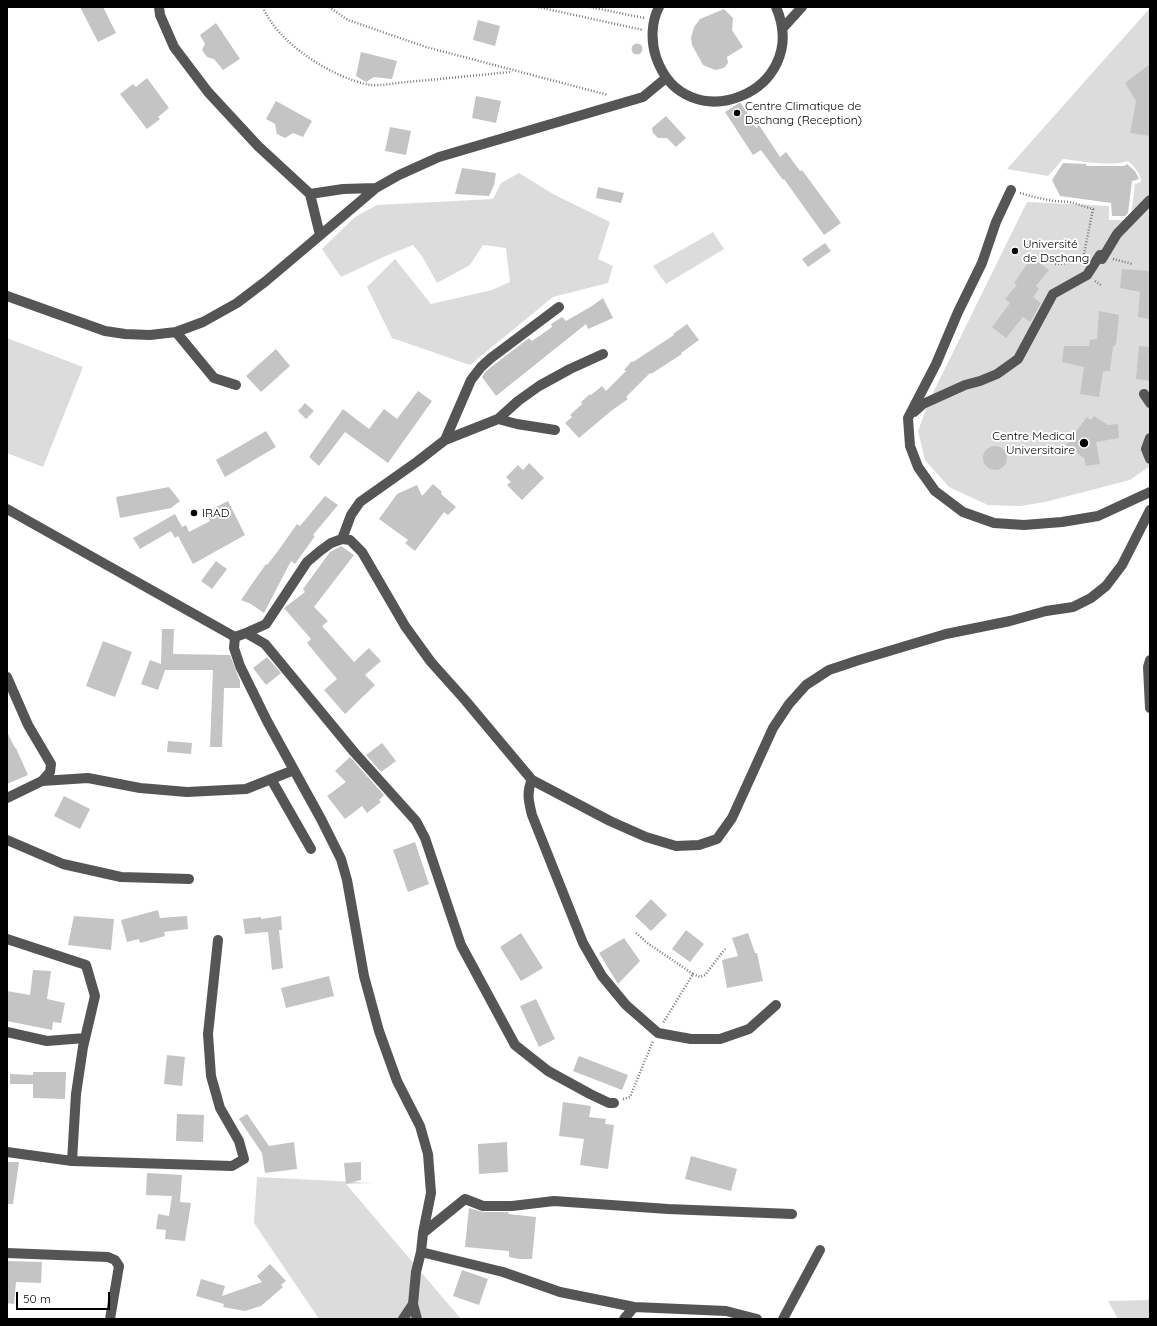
<!DOCTYPE html>
<html>
<head>
<meta charset="utf-8">
<style>
	body { margin:0 }
	#map { position:relative; width:1157px; height:1326px; overflow:hidden; background:#fff; font-family:Quicksand,sans-serif }
	canvas { display:block }
	.frame { position:absolute; inset:0; border:8px solid #000; pointer-events:none }
	.scale { position:absolute; left:16px; top:1292px; width:94px; height:18px; box-sizing:border-box; border:2px solid #000; border-top:0; padding-left:5px; font-size:12px; line-height:14px; white-space:nowrap; color:#000; -webkit-text-stroke:3px #fff; paint-order:stroke }
</style>
</head>
<body>
<div id="map">
<canvas width="1157" height="1326"></canvas>
<div class="frame"></div>
<div class="scale">50 m</div>
</div>
<script>
const ctx = document.querySelector('canvas').getContext('2d');
ctx.lineJoin = 'round';
function fillPath(path, color) {
  ctx.fillStyle = color;
  ctx.fill(path, 'evenodd');
}
function strokePath(path, color, width, dash) {
  ctx.strokeStyle = color;
  ctx.lineWidth = width;
  ctx.lineCap = dash ? 'butt' : 'round';
  ctx.setLineDash(dash || []);
  ctx.stroke(path);
}
function drawText(font, color, halo, rows, align = 'center') {
  ctx.font = font + ' Quicksand,sans-serif';
  ctx.lineWidth = 4;
  ctx.setLineDash([]);
  ctx.textBaseline = 'middle';
  ctx.strokeStyle = halo;
  ctx.fillStyle = color;
  for (const [text, x, y, turn = 0] of rows) {
    ctx.save();
    ctx.translate(x, y);
    ctx.rotate((+turn || 0) * Math.PI / 180);
    ctx.textAlign = isNaN(turn) ? turn : align;
    if (halo) ctx.strokeText(text, 0, 0);
    ctx.fillText(text, 0, 0);
    ctx.restore();
  }
}
fillPath(new Path2D(`
	M1150,8v458l-20,14 -85,22 -25,4 -32,-1 -39,-18 -24,-27 -7,-29 11,-30 98,-199 82,4v14h18l4,-4 4,-32 6,-2c0,-9 -7,-15 -13,-21 -15,6 -48,0 -65,-2l-15,17 -41,-7z
	M519,173l34,21 57,28 -12,37 15,7 -5,17 -55,14 -83,68 -78,-27 -25,-51 28,-28 36,45 61,-14 18,-8 -4,-34 -23,-3 -13,20 -33,18 -15,-27 -9,-11 -25,10 -47,22 -19,-28 33,-32 22,-12 116,-6 8,-16z
	M713,232l11,17 -58,35 -13,-18z
	M7,338l76,29 -40,100 -36,-14z
	M257,1177l117,6 -28,1 115,135h-142l-65,-96z
	M1150,1297v22h-32l-10,-18 40,-1z`), '#dcdcdc');
fillPath(new Path2D(`
	M80,7h23l13,26 -18,9z
	M724,9l9,9 -1,12 11,17 -16,10 1,6 -4,5 -9,2 -12,-5 -11,-20 -1,-7 3,-11 6,-8z
	M478,20l22,6 -5,20 -22,-6z
	M216,23l24,36 -17,11 -9,-11 -7,-2 -5,-7 3,-6 -5,-9z
	M631.5 49a5.5 5.5 0 1 1 11 0a5.5 5.5 0 1 1-11 0Z
	M361,52l36,9 -5,18 -18,-2 -8,5 -10,-6z
	M1150,64v72l-20,-3 6,-32 -11,-18z
	M147,78l22,30 -11,9 2,2 -13,10 -27,-35 13,-10 3,3z
	M476,96l25,5 -5,22 -24,-5z
	M276,101l36,20 -9,16 -10,-4 -8,5 -8,-4 -2,-10 -9,-5z
	M739,103h2l15,25 3,-3 21,32 6,-5 14,19 2,-1 39,53 -17,12 -40,-56 -1,1 -22,-30 -8,5 -28,-43z
	M666,116l20,22 -10,9 -9,-9h-9l-5,-5 -1,-5z
	M390,127l21,4 -5,24 -21,-4z
	M1063,163l23,1v2h38l3,-2 8,7 4,8 -7,2 -4,32 -3,3h-13l-1,-13 -51,-7 -8,-16z
	M462,168l34,5 -2,12 -5,11 -34,-2z
	M598,187l26,6 -3,10 -25,-5z
	M825,243l6,8 -23,16 -6,-8z
	M1032,257l17,13 -13,16 3,3 -6,8 8,6 -11,19 -7,-5 -17,21 -14,-11 18,-24 -5,-4 12,-14 -3,-2z
	M1122,269l28,2v48l-12,-2 2,-25 -20,-4z
	M603,298l10,20 -25,11 -2,-5 -90,72 -14,-19 4,-6 43,-33 3,3 20,-14 -1,-3 11,-7 4,4 26,-15z
	M1099,311l20,4 -3,29 -3,3 -3,24h-7l-4,26 -19,-3 4,-27 -22,-5 2,-16h25l1,-6 7,-1z
	M687,324l12,16 -18,13 1,1 -31,20 -1,-1 -24,24 2,2 -17,12 -32,27 -14,-15 7,-6 -2,-2 12,-11 -1,-2 9,-8 1,1 11,-9 4,5 20,-20 -2,-1 8,-9 1,1 41,-27 -1,-1z
	M1139,346l11,1v34l-14,-2z
	M276,349l14,17 -29,26 -15,-16z
	M418,391l14,10 -44,62 -43,-31 -26,34 -10,-9 34,-48 26,20 15,-20 13,10z
	M305,403l9,8 -8,8 -8,-8z
	M1094,416l14,9 10,-1 1,14 -23,4 4,22 -14,2 -2,-8 -18,-13 21,-28 4,3z
	M266,431l10,16 -51,30 -9,-17z
	M983 458a12 12 0 1 1 24 0a12 12 0 1 1-24 0Z
	M529,463l15,15 -22,22 -15,-15 4,-3 -5,-5 12,-12 5,5z
	M433,484l9,8 -1,2 15,13 -8,8 -4,-3 -29,39 -10,-8 3,-3 -29,-21 18,-25 20,-9 5,11z
	M169,487l11,14 -9,7 -51,10 -4,-21z
	M325,496l13,9 -25,30 2,1 -20,28 -4,-3 -27,52 -13,-9 -10,-4 13,-19 12,-17 1,1 11,-14 19,-27 3,2z
	M228,501l17,34 -52,29 -15,-28 -3,2 -4,-7 -31,18 -7,-11 42,-24 7,13 4,-2 3,7 21,-11 -4,-9z
	M341,546l13,9 -40,52 14,14 -6,5 32,36 15,-14 12,13 -16,14 10,10 -30,29 -21,-24 13,-11 -30,-36 4,-4 -27,-31 21,-16 -2,-3 27,-37z
	M216,561l11,8 -15,20 -11,-8z
	M162,629h12l-1,25 57,1 10,26v7h-16l-2,59h-12l3,-77h-48l-7,20 -17,-6 9,-24 11,4z
	M103,641l29,11 -17,45 -29,-11z
	M267,657l14,16 -15,12 -13,-17z
	M7,732l8,16h1l12,27 -21,9z
	M168,741l24,2 -1,11 -24,-2z
	M382,743l14,18 -15,11 -15,-17z
	M350,757l34,38 -5,5 2,2 -14,11 -5,-7 -17,13 -18,-23 19,-14 -11,-11z
	M64,796l26,13 -10,20 -26,-13z
	M415,842l14,42 -21,8 -15,-42z
	M651,899l16,16 -16,16 -16,-15z
	M158,910l2,8 27,-2 1,13 -24,3 1,4 -25,7 -1,-4 -12,3 -6,-22z
	M74,916l40,3 -3,31 -43,-5z
	M281,916l1,14h-3l4,38 -11,2 -4,-38 -23,2 -2,-15 18,-2v2z
	M686,930l18,14 -14,18 -18,-13z
	M521,933l22,35 -22,13 -21,-34z
	M748,933l7,20h2l6,28 -36,7 -5,-28 16,-4 -6,-18z
	M624,938l16,23 -22,23 -19,-31z
	M33,970l18,1 -4,28 18,4 -4,20 -8,-1 -1,8 -45,-9v-30l23,4z
	M329,976l5,20 -48,12 -5,-20z
	M536,999l19,40 -16,8 -19,-41z
	M167,1055l18,2 -3,29 -18,-2z
	M579,1056l49,19 -6,15 -49,-19z
	M33,1072h33l-1,27 -32,-1v-14h-23v-10l23,1z
	M563,1102l28,4 -2,11 17,2 -1,5 9,1 -6,44 -28,-4 4,-26 -25,-3z
	M177,1114l27,1 -1,27 -27,-1z
	M247,1114l22,32 25,-4 3,27 -32,4 -3,-20 -23,-34z
	M507,1142l1,30 -29,2 -1,-30z
	M691,1156l46,13 -6,22 -46,-12z
	M7,1162h12l-6,42h-6z
	M361,1162v18l-15,4 -2,-21z
	M147,1173l35,2 -2,27 11,1 -6,38 -20,-2 1,-9 -10,-1 2,-15 11,2 3,-20 -26,-1z
	M469,1208l14,4h26l-1,2 28,3 -4,42h-13l-10,-2v-6l-44,-4z
	M7,1261l35,1 -1,21 -25,-1 -2,22 -7,-1z
	M270,1264l16,17 -5,4 2,2 -22,19 -16,5 -22,-4 1,-3 -28,-8 5,-17 24,7 -3,10 40,-14 -5,-6z
	M462,1270l26,9 -9,26 -26,-9z`), '#c4c4c4');
strokePath(new Path2D(`
	M263,7c14,36 70,71 107,78 10,1 26,-2 37,-3 35,-3 70,-7 105,-10
	M329,7l19,13 78,27 182,48
	M538,7l105,23
	M590,7l54,11
	M1020,193l14,4 20,4 16,1 23,7 -10,50
	M1113,259l19,5
	M1055,264l27,-2
	M1095,281l7,5
	M636,933l10,9 47,32 -30,49
	M693,974l7,3 5,-2 20,-26
	M623,1099l7,-2 23,-56`), '#777', 2.5, [1, 2]);
strokePath(new Path2D(`
	M159,7l1,8 14,32 34,45 50,54 52,48 10,41
	M659,7c-8,15 -8,35 -3,50 29,86 157,35 120,-50
	M782,29l20,-22
	M1011,190l-15,32 -14,41 -24,49 -22,52 -28,54 2,28 8,21 17,24 28,21 31,11 30,2 38,-3 36,-6 52,-24
	M310,194l33,-5 33,-1
	M7,296l98,35 20,3 25,1 26,-3 27,-10 34,-19 29,-22 110,-93 23,-13 40,-18 204,-60 23,-19
	M176,332l38,46 22,7
	M1144,394l6,9
	M914,412l9,-8 42,-19 15,-4 17,-7 21,-15 35,-65 34,-19 13,-20 2,4 15,-25 33,-34
	M498,419l19,5 38,6
	M1150,438l-4,11 4,10
	M445,440l53,-21 20,-18 21,-15 31,-17 33,-15
	M7,509l228,128 11,-4 20,-9 41,-62 13,-11 11,-8 11,-4 8,1 12,12 43,74 26,36 34,38 67,80 78,41 36,16 30,9 23,-1 18,-6 15,-21 41,-90 16,-24 17,-19 23,-15 30,-10 87,-26 64,-13 36,-10 27,-4 18,-9 15,-12 16,-21 28,-55
	M342,539l9,-24 9,-13 58,-41 27,-21 26,-60 10,-13 10,-9 68,-51
	M246,633l19,11 89,108 62,69 9,17 36,107 54,100 33,26 42,23 19,9h5
	M235,637l-1,11 6,18 27,55 54,98 20,40 6,21 8,45 9,51 15,55 18,50 23,45 8,28 3,39 -8,40 -2,19 -5,20 -3,32 4,15
	M1150,660l-2,7 2,41
	M7,677l21,48 23,39 -1,8 -8,9
	M271,779l40,70
	M532,780c-6,12 -3,23 0,35l51,128 19,33 24,29 32,28 33,6h29l29,-10 27,-24
	M7,798l35,-17 46,-3 52,10 47,4 59,-3 48,-19
	M7,840l56,24 58,13 68,2
	M7,939l79,26 9,31 -12,51 -7,47 -4,67
	M7,1032l40,9 38,-3
	M7,1152l65,9 160,5 12,-7 -5,-18 -19,-33 -9,-32 -3,-42 10,-94
	M423,1233l42,-34 18,7h29l42,-5 114,8 124,5
	M421,1252l82,20 57,20 74,15 92,4 31,8
	M7,1253l101,4 7,3 4,6 -9,53
	M403,1319l10,-15
	M624,1319l10,-12
	M783,1319l37,-69`), '#555', 10);
for (const [x, y, r, color] of [
	[737,113,4,"#000"],
	[1015,251,4,"#000"],
	[1084,443,5,"#000"],
	[194,513,4,"#000"]
]) {
  const dot = new Path2D();
  dot.arc(x, y, r, 0, 2 * Math.PI);
  ctx.fillStyle = color;
  ctx.fill(dot);
  strokePath(dot, '#fff', 1.5);
}
drawText('12px', '#000', '#fff', [
	["Centre Climatique de",745,106],
	["Dschang (Reception)",745,120],
	["Université",1023,244],
	["de Dschang",1023,258],
	["Centre Medical",1075,436,"right"],
	["Universitaire",1075,450,"right"],
	["IRAD",202,513]
], 'left');
</script>
</body>
</html>
